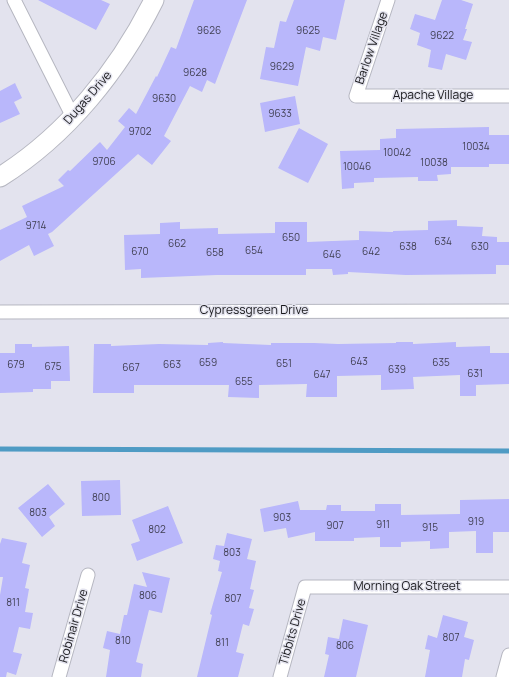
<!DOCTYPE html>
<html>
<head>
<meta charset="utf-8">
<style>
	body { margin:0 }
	canvas { display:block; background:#e3e3ee }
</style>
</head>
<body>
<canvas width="509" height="677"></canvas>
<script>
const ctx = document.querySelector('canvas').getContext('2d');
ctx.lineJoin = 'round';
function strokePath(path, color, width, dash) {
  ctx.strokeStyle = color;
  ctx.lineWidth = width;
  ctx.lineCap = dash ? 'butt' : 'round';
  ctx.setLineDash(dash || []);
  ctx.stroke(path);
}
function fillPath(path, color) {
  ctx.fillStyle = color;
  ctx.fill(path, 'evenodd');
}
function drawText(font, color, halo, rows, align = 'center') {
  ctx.font = font + ' Manrope,sans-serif';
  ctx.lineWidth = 3;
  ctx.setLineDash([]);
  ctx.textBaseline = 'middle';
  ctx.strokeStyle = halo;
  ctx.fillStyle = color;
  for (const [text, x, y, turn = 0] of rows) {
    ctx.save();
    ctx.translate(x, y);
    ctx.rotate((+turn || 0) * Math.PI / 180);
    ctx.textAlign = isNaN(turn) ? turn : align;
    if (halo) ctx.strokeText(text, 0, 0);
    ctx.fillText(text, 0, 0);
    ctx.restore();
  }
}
strokePath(new Path2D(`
	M0,449l509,2`), '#4f9bc4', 5);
fillPath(new Path2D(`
	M38,0h63l9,4 -14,26z
	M194,0h53l-32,84 -8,-4 -5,12 -12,-6 -26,50 7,5 -19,24 -14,-11 -86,78 -4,2 6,12 -20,10 -5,-11 -29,16v-31l27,-13 -5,-11 42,-20 -6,-6 10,-10 2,1 30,-29 7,8 18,-23 -7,-6 11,-13 7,6 20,-38 1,1 14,-30 5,2z
	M294,0h51l-9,40 -13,-3 -3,14 -14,-4 -8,39 -38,-7 6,-32 8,1 6,-27 6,1z
	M442,0h19l12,4 -8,25h2l-4,11 9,2 -6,18 -20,-6 -4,16 -14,-3 3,-17 -14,-5 3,-12 -10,-4 5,-15 20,6z
	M15,83l7,15 -8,4 6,12 -20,9v-32z
	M295,96l5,28 -35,8 -5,-29z
	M489,127v8h20v29h-20v3h-38v7l-14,1 1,6h-20v-4l-44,1v4l-20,1v5l-12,1 -2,-38 40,-1v-11l16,-1v-9z
	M299,128l29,16 -20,39 -30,-15z
	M457,220v6l26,1 -1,9 15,1v5h12v23h-13v9l-90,1 -58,-3v2l-15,1 -1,-6h-26v6h-89l-76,3v-9l-16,1 -1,-35 36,-1v-11l20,-1v7l38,-1v6l57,-1v-11h32v20l52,-2v-9l34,1v-1l35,-1v-9z
	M223,342v1l48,2v-2h43l24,1 58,-1v-1h17v2l43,-2v5l34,-1v7h19v31l-33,1v11h-16v-21l-47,2 1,12 -33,1v-15l-44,1v21h-31l1,-13 -48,1v13l-31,-1 1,-12h-95v8h-41l1,-49h17v2l48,-2 49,1v-2z
	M15,344h17v3l37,-1 1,35h-19v8h-18v3l-33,1v-40h15z
	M120,480l1,35 -39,1 -1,-35z
	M48,484l17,20 -16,13 6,9 -13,11 -24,-29z
	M509,499v33h-16v21h-17v-22l-27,1v16l-19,1v-8l-29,1v5h-21v-10l-26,1v3h-39v-9l-27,6 -2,-10 -22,4 -4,-23 38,-8 2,9h26l1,-5h14v6h34v-7h26v11l59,-1v-14z
	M168,506l15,37 -46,18 -6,-17 9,-3 -8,-21z
	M227,533l25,6 -5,20 9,2 -6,28 4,1 -5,18 5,1 -5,17 -6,-2 -7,28 8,2 -6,23h-41l15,-62 -2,-1 12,-42 -4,-1 2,-10 -7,-2 3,-14 8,1z
	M2,538l25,5 -5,20 8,2 -5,23 4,1 -4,23 8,1 -3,16 -11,-2 -6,25 9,2 -6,21 -9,-3 -1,5h-6v-82l3,-18h-3v-33z
	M142,572l28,6 -8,35 -13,-3 -13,52 7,2 -2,13h-35l4,-27 -7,-2 4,-17 13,3 4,-19h3l7,-31 13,3z
	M443,615l25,7 -4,15 10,3 -5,20 -4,-1 -3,18h-37l5,-27 -5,-1 3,-14 9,3z
	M343,619l25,6 -12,52h-32l5,-22 -4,-1 3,-17 11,2z`), '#b9b7fb');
const street = new Path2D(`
	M14,0l59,117
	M388,0l-32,96h153
	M0,312l509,-1
	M59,677l29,-102
	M280,677l25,-90h204
	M503,677l6,-22`);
const secondary = new Path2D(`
	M0,177c67,-42 119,-107 154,-177`);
strokePath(street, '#b6b7c1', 15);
strokePath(secondary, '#b6b7c1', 21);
strokePath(street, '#fff', 13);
strokePath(secondary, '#fff', 19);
drawText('10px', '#414054', null, [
	["9626",209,31],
	["9625",308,31],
	["9622",442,36],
	["9629",282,67],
	["9628",195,73],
	["9630",164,99],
	["9633",280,114],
	["9702",140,132],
	["10034",476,147],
	["10042",397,153],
	["9706",104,162],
	["10038",434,163],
	["10046",357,167],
	["9714",36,226],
	["650",291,238],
	["634",443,242],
	["662",177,244],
	["638",408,247],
	["630",480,247],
	["654",254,251],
	["670",140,252],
	["642",371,252],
	["658",215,253],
	["646",332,255],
	["643",359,362],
	["659",208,363],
	["635",441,363],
	["651",284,364],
	["679",16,365],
	["663",172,365],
	["675",53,367],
	["667",131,368],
	["639",397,370],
	["631",475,374],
	["647",322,375],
	["655",244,382],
	["800",101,498],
	["803",38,513],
	["903",282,518],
	["919",476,522],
	["911",383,525],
	["907",335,526],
	["915",430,528],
	["802",157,530],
	["803",232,553],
	["806",148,596],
	["807",233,599],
	["811",13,603],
	["807",451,638],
	["810",123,641],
	["811",222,643],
	["806",345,646]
]);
drawText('12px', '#19191c', '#e3e3ee', [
	["Barlow Village",372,48,-71],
	["Apache Village",433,96],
	["Dugas Drive",88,98,-49],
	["Cypressgreen Drive",254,311],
	["Morning Oak Street",407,587],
	["Robinair Drive",74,626,-74],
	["Tibbits Drive",293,632,-74]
]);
</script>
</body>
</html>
